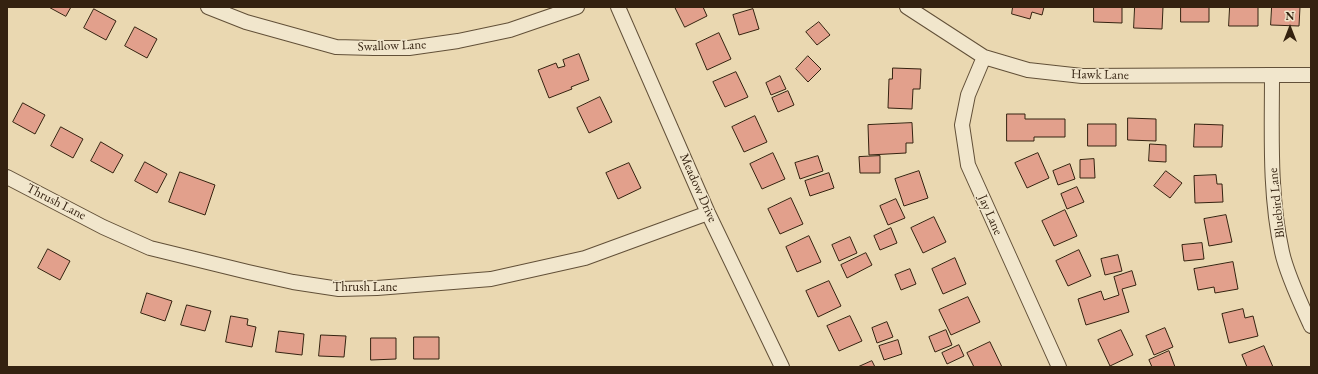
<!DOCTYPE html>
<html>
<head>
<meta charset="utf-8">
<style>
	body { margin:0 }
	#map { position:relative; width:1318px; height:374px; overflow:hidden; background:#ead8b1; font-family:"EB Garamond",serif }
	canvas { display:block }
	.frame { position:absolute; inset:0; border:8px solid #342210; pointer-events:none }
	.north { position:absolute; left:1270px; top:8px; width:40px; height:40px; -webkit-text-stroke:3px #f1e6cc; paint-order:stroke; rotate:0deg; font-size:11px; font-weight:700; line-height:16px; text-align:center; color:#342210 }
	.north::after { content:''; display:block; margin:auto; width:14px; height:18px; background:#342210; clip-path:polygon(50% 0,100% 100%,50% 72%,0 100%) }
</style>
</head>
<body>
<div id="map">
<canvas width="1318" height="374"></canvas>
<div class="frame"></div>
<div class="north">N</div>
</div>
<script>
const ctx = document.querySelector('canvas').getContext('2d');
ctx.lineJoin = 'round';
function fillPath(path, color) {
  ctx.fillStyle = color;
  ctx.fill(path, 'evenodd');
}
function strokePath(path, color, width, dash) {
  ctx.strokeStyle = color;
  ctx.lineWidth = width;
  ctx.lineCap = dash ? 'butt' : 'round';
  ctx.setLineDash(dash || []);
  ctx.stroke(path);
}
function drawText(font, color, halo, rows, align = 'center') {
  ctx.font = font + ' "EB Garamond",serif';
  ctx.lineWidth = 3;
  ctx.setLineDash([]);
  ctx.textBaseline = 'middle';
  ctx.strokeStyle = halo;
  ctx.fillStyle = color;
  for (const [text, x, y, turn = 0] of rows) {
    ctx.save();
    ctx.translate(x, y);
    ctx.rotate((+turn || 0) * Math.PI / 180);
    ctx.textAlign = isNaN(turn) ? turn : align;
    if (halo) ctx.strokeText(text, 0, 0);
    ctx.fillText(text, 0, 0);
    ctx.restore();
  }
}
const building = new Path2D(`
	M49,7h22l-5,9z
	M675,7h28l4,9 -22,11z
	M1013,7h31l-2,8 -10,-3 -2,7 -18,-5z
	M1094,7h28v16l-28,-1z
	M1135,7h28l-1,22 -28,-1z
	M1181,7h28v15h-28z
	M1230,7h28v19h-29z
	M1272,7h28l-1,19 -28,-1z
	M94,9l22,12 -10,19 -22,-12z
	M753,9l6,20 -20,6 -6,-20z
	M819,22l11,13 -13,10 -11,-13z
	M135,27l22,12 -10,19 -22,-12z
	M719,33l12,26 -24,11 -11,-26z
	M579,54l10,26 -18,7 1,2 -23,9 -11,-28 18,-7 2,5 7,-2 -2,-6z
	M808,56l13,13 -13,13 -12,-13z
	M893,68l28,1 -1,20h-7l-1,20 -24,-1 1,-29h3z
	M736,72l12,25 -23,10 -12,-25z
	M780,76l6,13 -15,6 -5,-12z
	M788,91l6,14 -16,7 -6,-14z
	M600,97l12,25 -23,11 -12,-25z
	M23,103l22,12 -10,19 -22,-12z
	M1007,114h18v5h40v18h-31v4h-27z
	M755,116l12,26 -23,10 -12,-25z
	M1128,118l28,1v22l-28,-1z
	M912,123l1,20h-7v10l-37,2 -1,-30z
	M1088,124h28v22h-28z
	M1195,124l28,1 -1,22h-28z
	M61,127l22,12 -10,19 -22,-12z
	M101,142l22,13 -10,18 -22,-12z
	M1150,144l16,1v17l-17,-1z
	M773,153l12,26 -23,10 -12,-25z
	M1038,153l11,25 -22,10 -12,-25z
	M818,156l5,15 -23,8 -5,-16z
	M880,156v17h-20l-1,-16z
	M1094,159l1,19h-15v-18z
	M145,162l22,12 -10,19 -22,-12z
	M629,163l12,25 -23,11 -12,-26z
	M1070,164l5,15 -17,6 -5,-14z
	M919,171l9,27 -24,8 -9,-27z
	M1166,171l16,12 -12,15 -16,-12z
	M180,172l35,13 -10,30 -36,-13z
	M829,173l5,15 -24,8 -5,-15z
	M1216,175l1,9h5l1,18 -28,1 -1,-27z
	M1077,187l7,15 -17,7 -6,-15z
	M791,198l12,26 -23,10 -12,-25z
	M896,199l9,19 -17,7 -8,-19z
	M1065,210l12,26 -23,10 -12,-25z
	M1226,215l6,27 -23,4 -5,-27z
	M934,217l12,25 -23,11 -12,-25z
	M891,228l6,15 -17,7 -6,-14z
	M809,236l12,26 -24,10 -11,-25z
	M850,237l7,16 -18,8 -7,-16z
	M1202,243l2,16 -20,2 -2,-16z
	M48,249l22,12 -10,19 -22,-12z
	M1079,250l12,26 -23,10 -12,-25z
	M866,253l6,12 -25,13 -6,-13z
	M1118,255l4,16 -17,4 -4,-16z
	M955,258l11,26 -23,10 -11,-25z
	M1233,262l5,27 -23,4 -1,-6 -16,3 -4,-21z
	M910,269l6,15 -15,6 -6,-15z
	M1132,271l4,14 -14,4 7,23 -43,13 -8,-26 23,-8 3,9 15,-5 -5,-18z
	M829,281l12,25 -23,11 -12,-26z
	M147,293l25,8 -7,20 -24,-8z
	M968,297l12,25 -29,13 -12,-25z
	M187,305l24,6 -6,20 -24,-6z
	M1243,309l2,9 8,-2 5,20 -29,7 -7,-29z
	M231,316l17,3 -1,6 9,2 -4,20 -26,-5z
	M850,316l12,25 -23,10 -12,-25z
	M887,322l6,15 -16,6 -5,-15z
	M1165,328l8,19 -19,8 -8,-19z
	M946,330l6,15 -17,7 -6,-15z
	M1121,330l12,25 -23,11 -12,-26z
	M279,331l25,3 -2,21 -26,-3z
	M321,335l25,1 -2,21 -25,-1z
	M414,337h25v22h-25z
	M371,338h25v21l-25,1z
	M898,340l4,14 -18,6 -5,-14z
	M990,342l12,25h-28l-7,-14z
	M959,345l5,11 -17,8 -5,-11z
	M1264,346l9,21h-26l-5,-12z
	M1169,351l6,16h-23l-3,-7z
	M872,361l3,6h-17z`);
fillPath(building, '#e2a08c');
strokePath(building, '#342210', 1);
const minor = new Path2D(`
	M208,7l38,15 90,25 38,1h35l49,-7 52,-11 67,-23
	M618,7l90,206 74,154
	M907,7l77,50 44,13 54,6 190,-1h39
	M984,57l-16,38 -6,30 6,40 91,202
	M1272,75c0,58 -3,119 10,177 5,23 19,52 29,74
	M7,177l96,50 47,21 98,24 45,10 46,7 38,-1 114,-9 94,-21 123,-45`);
strokePath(minor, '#625038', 16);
strokePath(minor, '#f1e6cc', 14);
drawText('13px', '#342210', '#f1e6cc', [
	["Swallow Lane",392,46,-2],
	["Hawk Lane",1100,75,1],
	["Meadow Drive",698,188,66],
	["Thrush Lane",56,202,27],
	["Bluebird Lane",1277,203,-96],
	["Jay Lane",990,215,66],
	["Thrush Lane",365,287]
]);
</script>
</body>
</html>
